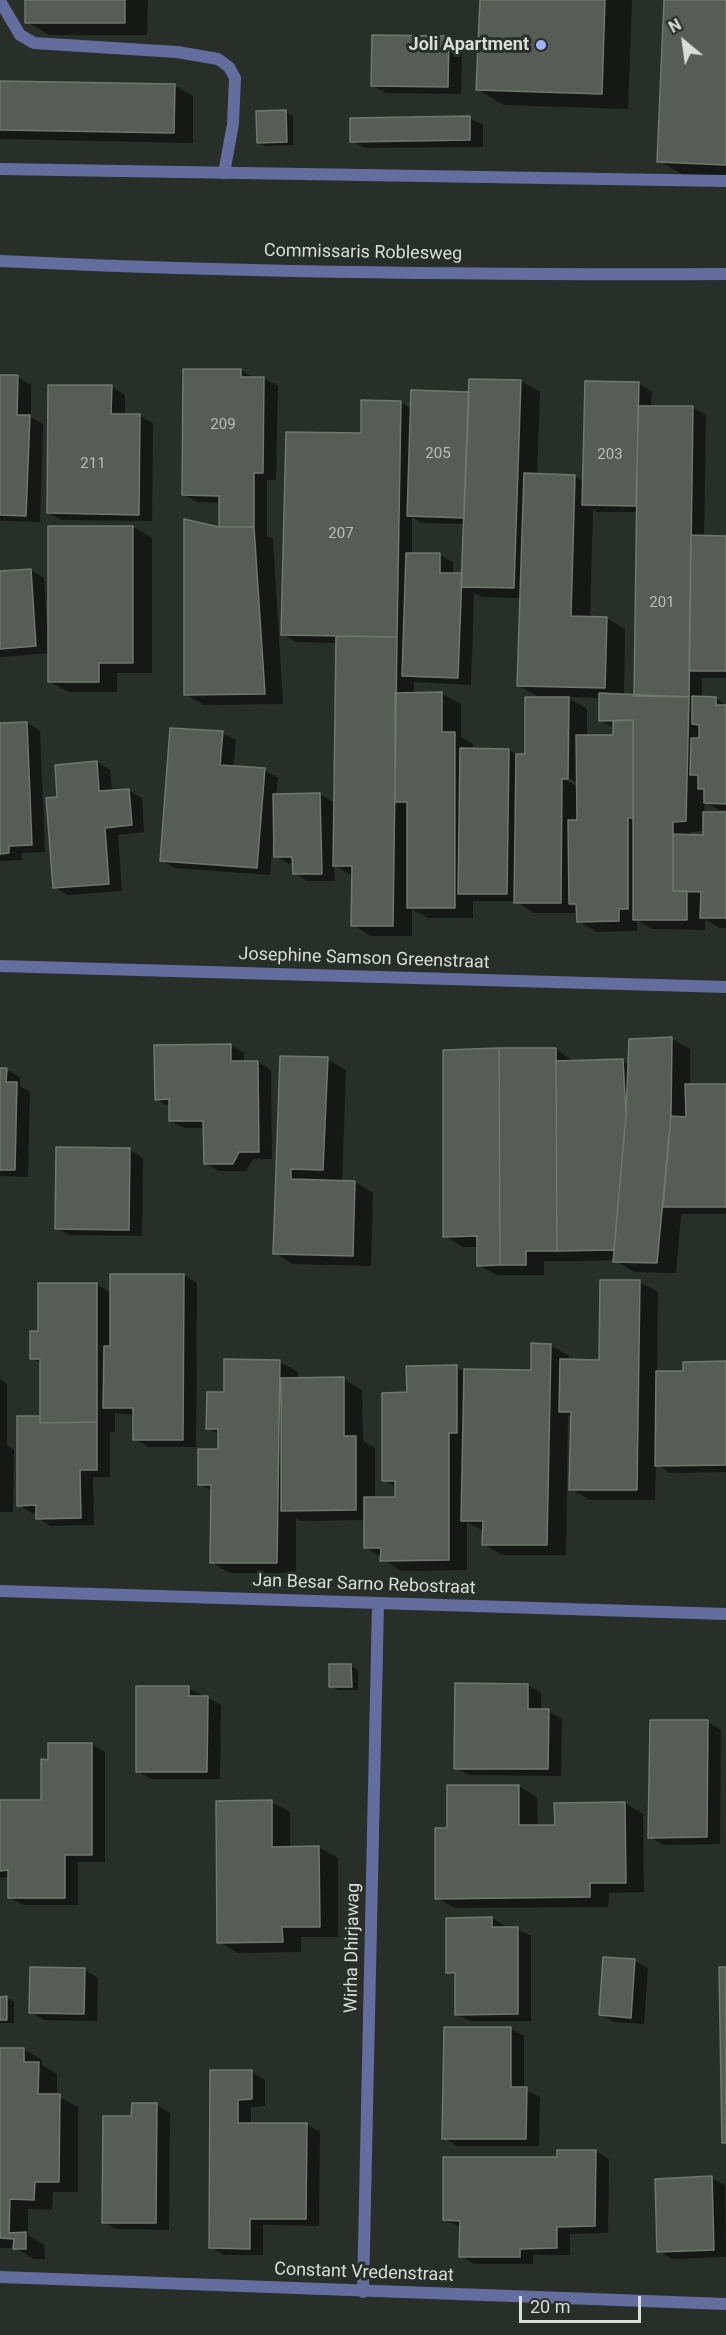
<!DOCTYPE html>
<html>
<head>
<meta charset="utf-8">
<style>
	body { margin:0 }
	#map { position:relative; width:726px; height:2335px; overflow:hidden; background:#282e28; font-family:Roboto,sans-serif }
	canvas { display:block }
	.north { position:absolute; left:654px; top:12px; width:60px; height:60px; -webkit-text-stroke:4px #282e28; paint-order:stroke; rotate:331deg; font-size:16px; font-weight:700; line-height:24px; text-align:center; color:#daddd9 }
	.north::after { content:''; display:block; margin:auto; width:21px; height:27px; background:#daddd9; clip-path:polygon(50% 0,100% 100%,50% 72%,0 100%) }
	.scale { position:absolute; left:519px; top:2296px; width:122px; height:27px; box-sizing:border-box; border:3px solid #daddd9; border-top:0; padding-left:8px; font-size:18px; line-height:21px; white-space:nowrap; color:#daddd9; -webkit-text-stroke:4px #282e28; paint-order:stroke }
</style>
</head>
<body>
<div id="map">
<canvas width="726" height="2335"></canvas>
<div class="north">N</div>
<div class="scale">20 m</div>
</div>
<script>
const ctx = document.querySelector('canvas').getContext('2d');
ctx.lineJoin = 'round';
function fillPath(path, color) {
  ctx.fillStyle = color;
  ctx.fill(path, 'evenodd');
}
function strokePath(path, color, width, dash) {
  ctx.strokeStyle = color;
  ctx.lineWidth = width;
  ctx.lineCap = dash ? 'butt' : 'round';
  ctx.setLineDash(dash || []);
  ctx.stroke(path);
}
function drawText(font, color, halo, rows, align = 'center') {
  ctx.font = font + ' Roboto,sans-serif';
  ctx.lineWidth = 6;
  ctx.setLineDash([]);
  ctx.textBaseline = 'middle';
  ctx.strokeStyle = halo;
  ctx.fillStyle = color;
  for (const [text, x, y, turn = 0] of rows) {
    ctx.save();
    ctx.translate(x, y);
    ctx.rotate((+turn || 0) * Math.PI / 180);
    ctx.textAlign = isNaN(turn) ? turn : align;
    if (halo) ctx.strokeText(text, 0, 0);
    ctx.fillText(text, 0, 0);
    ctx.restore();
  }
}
fillPath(new Path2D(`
	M27,0h121l-1,35h-98l-22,-13z
	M481,0h151l-4,109 -124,-4 -27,-16z
	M665,0h61v178l-41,-2 -26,-15z
	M448,37l14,8 -1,49 -75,-1 -13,-7z
	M0,82l175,4 18,10v47l-193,-4z
	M286,112l7,4v29l-28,1 -7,-4z
	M469,118l14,7v22l-118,1 -13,-7z
	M241,370l13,8h10l14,8 -2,94h-9v56l6,3 10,165 -79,1 -19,-11 36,-165v-26l-24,-1 -14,-8z
	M0,376l18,1 13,8v32l12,7 -3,98 -40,-1z
	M471,380l50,1 19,11 -3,83 37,1 10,6 2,-99 53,1 13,8 -1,15h41l14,8 -2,122h22v141h-24v20h13l11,7v105h-7l-14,-8 -1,12h22v114h-6l-15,-9v11l-52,-1 -16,-9v11l-40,1 -19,-11v-8h-44l-18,-12h-43v17h-45l-16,-9v27h-41l-18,-11v-49l-19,-11 1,16h-27l-14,-8v-9h-5l-13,-8 -1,-17h-2l-3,36 -95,-7 -14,-8 61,-127 14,7 -3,28 31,2 14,8 -2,17 44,-1 15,9 2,-160 -41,-1 -13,-8 79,-200 1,-32 38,1 11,6 58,-15zM593,509l4,3h41l-3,184h-11l1,-67 -18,-11h-17zM412,517l10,6 43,1 -2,52 -10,-1v-13l-13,-7 -28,-1zM474,593l8,4 39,1 -2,88 22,12 -14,58h-9l-9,-6h-36v-6l-12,-7v-33l-19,-10h-28v-12l57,3zM567,697l33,1v22l15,9v8l-28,-1v-27zM562,774l16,9v4l-17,-10zM705,831v5h-14v-4z
	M112,387l13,8v21h15l13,7 -1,98 -90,-1 -14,-7z
	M133,527l19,11v135h-35v19h-48l-19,-10v-29l-50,4v-85l31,-2 13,8 3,48h3z
	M27,723l13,8 5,121 -23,1v7l-22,1v-137z
	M97,762l13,8 2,21 16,-1 14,8 2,34 -26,3 4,56 -54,4 -14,-8 4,-88z
	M672,1039l18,10v37l36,-1v129h-45l-5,59 -42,-1 -19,-12 -37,1h-34v14h-47l-19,-10v-18h-15l-18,-11 111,-187 18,13 48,-1 8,4z
	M231,1045l13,8v9h14l13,8 1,89h-19l-7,12h-27l-14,-8v-35h-21l-13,-7v-14l-15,-8z
	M281,1058l46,1 19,11 -4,112h13l18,11 -2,73 -78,-2 -18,-11z
	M0,1069l7,1 13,7v9l10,6 -2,85 -28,-1z
	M130,1150l13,8 -1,78 -72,-1 -14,-7z
	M184,1275l13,8 -1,164h-48l-13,-8v-24l-20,-2v19h-5v45h-17l1,48 -43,1 -13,-8v-6l-6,1 -13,-8 23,-86 -1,-55 -9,-6 7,-25 57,-49 15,9z
	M639,1282l19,10 -1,81h28l41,-10v109l-56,1 -14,-9 -1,36h-65l-19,-11 1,-71 -4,-3 -2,140h-64l-18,-11v-13l-17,-9v48l-66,1 -35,-24 -1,-27 -64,1 -5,-3v55h-66l-19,-11 1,-71 -12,-7 20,-33v-16l-12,-7 18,-34 54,-32 18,10v7h46l18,11 1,51 12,7v51h22v-11l-13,-8 24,-86 48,-27 7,4h69l18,-26 19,11v5l31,1z
	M0,1379l7,5v61l7,5 -1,62h-13z
	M351,1666l7,4v20h-20l-7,-4z
	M528,1685l13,8v18h7l14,8 -1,57 -92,-1 -13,-7z
	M188,1688l14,7v3h6l13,7 -1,74h-69l-14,-8z
	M708,1722l13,8 -1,114 -57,1 -13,-8z
	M92,1744l13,8v110h-27v43h-55l-14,-8v-20l-9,1v-76h43l6,-41z
	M519,1786l18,11 1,30h18l69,-24 18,11 1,78 -35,1 -1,14 -153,1 -18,-10 12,-68z
	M271,1802l19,10v36l29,-1 19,11v79h-37v15l-63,1 -19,-11z
	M492,1918l13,8v3h12l14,7v85h-61l-14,-7v-37l-8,-5z
	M635,1961l13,7 -4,56 -30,-2 -14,-8z
	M85,1970l13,8 -1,43 -53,-1 -14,-8z
	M0,1998h7l7,4v21h-14z
	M511,2029l13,7v53l16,8 -1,49h-82l-13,-8z
	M0,2049h23l19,11v5l15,9v22l21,11v85h-25l-1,18 -24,-1v26l16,10 1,14h-11l-19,-11h-15z
	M212,2071l40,1 13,8v26l-14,1v17h55l14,8 -1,94 -56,-1v30h-39l-14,-8z
	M157,2105l13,8 -1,117 -52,-1 -14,-7 30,-104z
	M596,2151l13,8 -1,74 -38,1v21h-37v9h-59l-13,-8v-29l-17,-7 114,-61z
	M711,2178l14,7 1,72 -54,2 -13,-8z`), '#0007');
const building = new Path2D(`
	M25,0h100v23h-100z
	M480,0h125l-3,94 -126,-4z
	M664,0h62v165l-69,-3z
	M372,35l77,1 -1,51 -77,-1z
	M0,81l175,3 -1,49 -174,-3z
	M286,110l1,32 -30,1 -1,-32z
	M470,116v24l-120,2v-24z
	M183,369h58v8h23l-1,96h-9v54h-35v-31l-37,-1z
	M0,375h18l-1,40h13l-4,101 -26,-1z
	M469,379l52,1 -7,208 -53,-1z
	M585,381l54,1 -3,124 -54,-1z
	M48,385h64l-1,29h29l-1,101 -92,-2z
	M411,390l58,2 -5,126 -57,-2z
	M361,400l40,1 -4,236 -116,-2 5,-203 75,1z
	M638,406h55l-4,291 -55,-1z
	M524,473l51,2 -4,141 36,1 -2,71 -88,-2z
	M184,519l35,8h35l11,167 -81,1z
	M48,526h85v137h-34v19h-51z
	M691,535l35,1v135h-37z
	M406,553h34v20h22l-4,105 -56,-2z
	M31,569l5,77 -36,3v-78z
	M336,636l61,1 -4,289h-42l1,-60h-19z
	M442,692v40h13v176h-48v-106h-12v-109z
	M599,693l90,4 -3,124 -13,1v69h14v29h-54v-200l-34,1z
	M692,696l24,1v8h10v99l-22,-1v-14h-6v-14h-8l1,-37h8v-13l-7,-1z
	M525,697h44l-1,82h-6l-1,124h-47l2,-149h9z
	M633,720v98h-5v91h-9v12l-42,1 -1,-18h-7l-1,-84h9l-1,-85h37v-14z
	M27,722l5,123 -23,1v7l-9,1v-131z
	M170,728l53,3 -3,34 45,3 -8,100 -97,-7z
	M460,748l49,1 -2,145h-49z
	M97,761l2,30 30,-2 3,36 -27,3 4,56 -56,4 -7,-90 11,-1 -2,-32z
	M320,793l2,81h-29l-1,-17h-18l-1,-63z
	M703,812h23v106h-26l1,-26 -28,-1v-57l30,1z
	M672,1037l-1,79 -14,147 -44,-1 13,-147 3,-76z
	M231,1044v17h27l1,91h-20l-6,12h-29l-1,-43h-34v-22l-14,1 -1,-55z
	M499,1048l1,217 -23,1v-30l-34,1v-187z
	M499,1048h57l1,203h-31v14h-26z
	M280,1056l48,1 -5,113 -32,-1v10l64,2 -2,75 -80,-2z
	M623,1059l3,56 -12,135 -57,1 -1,-190z
	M0,1068h7l-1,14h11l-2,88h-15z
	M685,1084h41v123h-63l8,-91 15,1z
	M56,1147l74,1 -1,82 -74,-1z
	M110,1274h74l-1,166h-50v-32h-30l1,-62h6z
	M600,1280h40l-3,210h-68l2,-78h-12l1,-53 39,1z
	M38,1283h59v139l-57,1v-64h-10v-28h8z
	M531,1343l20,1 -4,201h-65l1,-24h-22l3,-152 67,1z
	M224,1359l56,1 -3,203h-67l1,-78h-13v-36h20v-20h-12l1,-37h17z
	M726,1361v104l-71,1 1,-95h27v-9z
	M457,1365v68h-8v127l-69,1 1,-13h-17v-51h31v-16h-13v-88l25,-1 -1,-26z
	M344,1377v59h12v74l-75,1v-133z
	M17,1416h23v7l57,-1v48h-17l1,48 -45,1v-14l-19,1z
	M329,1664h22l1,23h-23z
	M455,1683l73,1v25h21l-1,60h-94z
	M136,1686h53v10h19l-1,76h-71z
	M650,1720h58l-1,117 -59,1z
	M48,1743h44v112h-27v43h-57v-28l-8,1v-71h41v-41l7,1z
	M447,1785h72v40h36l-1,-22 71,-1 1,81h-36v14l-155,2v-71h12z
	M272,1800v47l47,-1 1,81h-38l1,15 -66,1 -1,-142z
	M492,1917v10h26v87l-63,1v-42h-9v-55z
	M603,1957l32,2 -4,59 -32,-3z
	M30,1967l55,1 -1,46 -55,-1z
	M719,1967h7v176h-4z
	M7,1996v24h-7v-23z
	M444,2027h67v60h16l-1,52h-84z
	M0,2048h24v14h15l-1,32h22l-1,88h-24l-1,18 -24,-1 -1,34 17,-1v17h-13l1,-10 -14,-1z
	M210,2070h42v29l-14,1v23h69l-1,96h-56v30l-41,-1z
	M132,2103h25l-1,120h-54l1,-107h28z
	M557,2150h39l-1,76 -38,1v21l-37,1v8h-61l1,-36 -17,-1v-63h114z
	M712,2176l2,74 -57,2 -2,-73z`);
fillPath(building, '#575d56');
strokePath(building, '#70776f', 1.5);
strokePath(new Path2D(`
	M0,1l20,34 14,8 143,9 41,7 11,8 6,11 -2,46 -9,49`), '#646e9e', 12);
strokePath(new Path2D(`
	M0,169l726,12
	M0,261c242,12 484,14 726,13
	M0,966l726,21
	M0,1591l726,23
	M0,2277l726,27
	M363,2292l15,-688`), '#646e9e', 12);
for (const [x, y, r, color] of [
	[541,45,6,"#a2b2fd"]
]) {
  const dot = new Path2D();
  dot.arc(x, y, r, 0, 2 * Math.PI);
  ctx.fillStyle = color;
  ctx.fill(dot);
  strokePath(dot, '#282e28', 2);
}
drawText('15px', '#b9bdb8', null, [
	["209",223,425],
	["205",438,454],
	["203",610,455],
	["211",93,464],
	["207",341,534],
	["201",662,603]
]);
drawText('bold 18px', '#daddd9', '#282e28', [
	["Joli Apartment",529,45]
], 'right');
drawText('18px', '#daddd9', '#282e28', [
	["Commissaris Roblesweg",363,253,1],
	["Josephine Samson Greenstraat",364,959,2],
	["Jan Besar Sarno Rebostraat",364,1585,2],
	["Wirha Dhirjawag",353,1948,-89],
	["Constant Vredenstraat",364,2273,2]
]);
</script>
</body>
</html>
